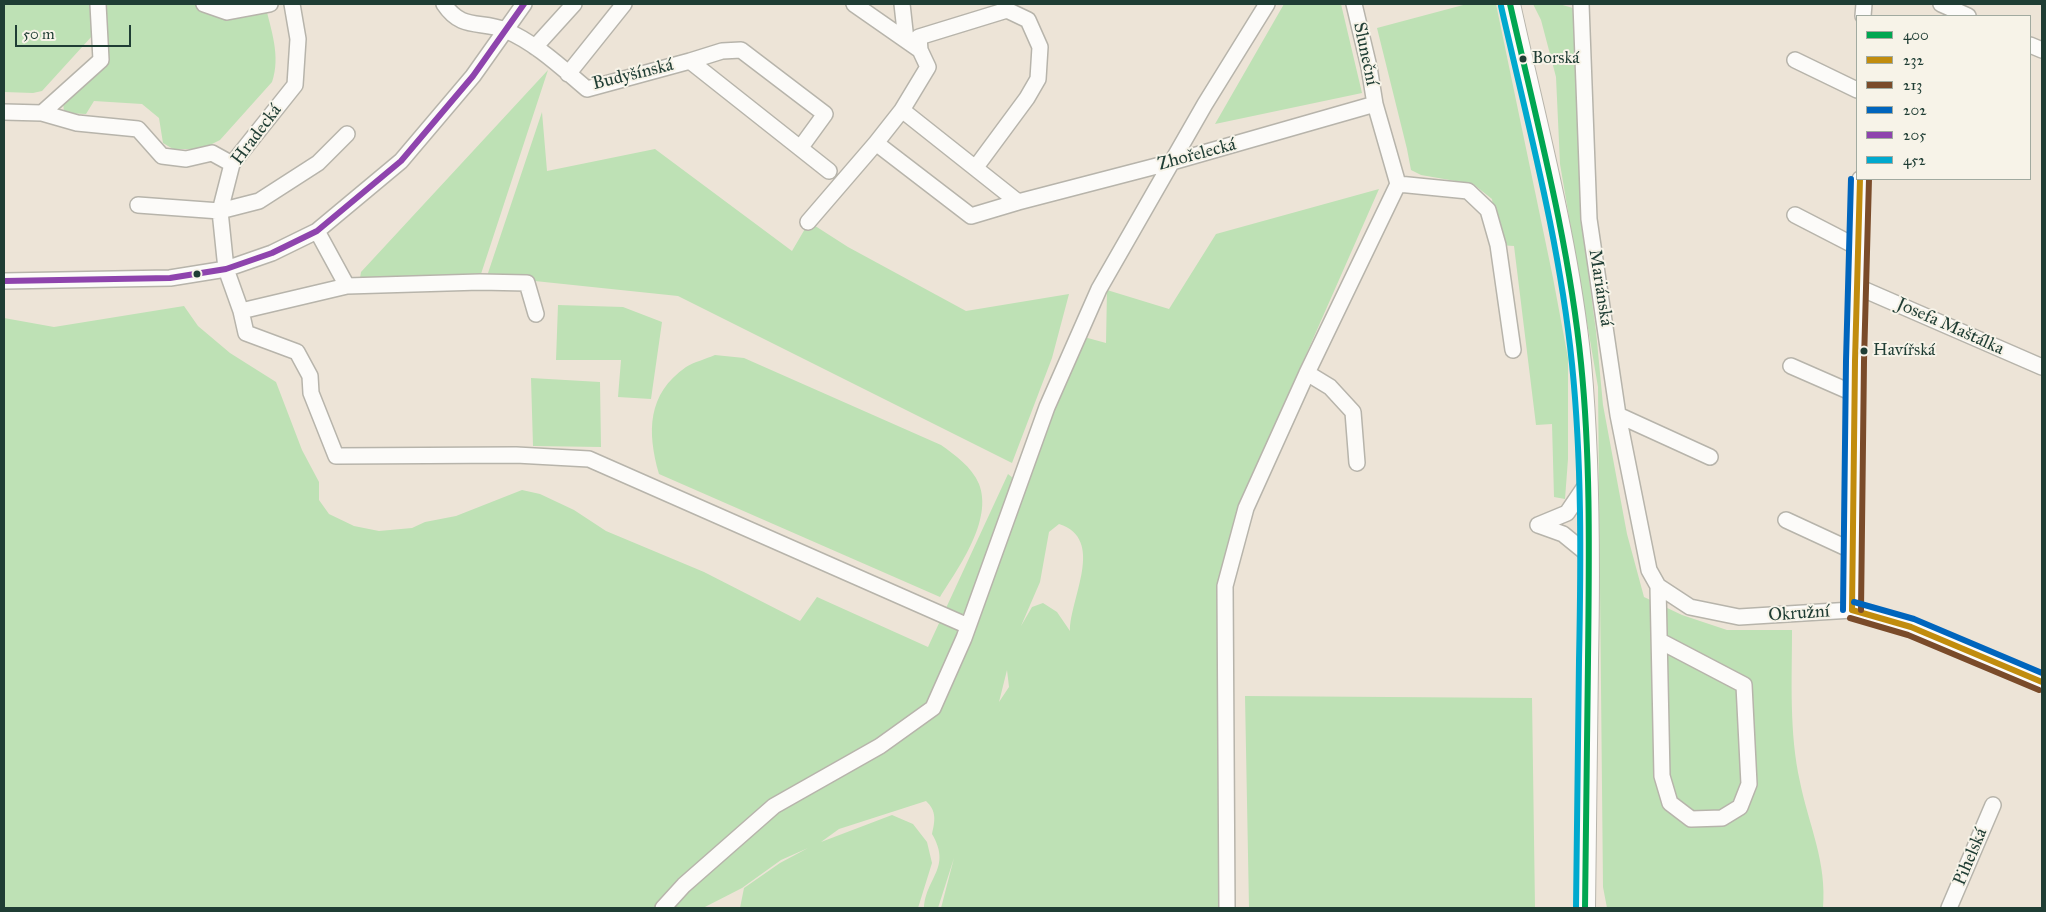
<!DOCTYPE html>
<html>
<head>
<meta charset="utf-8">
<style>
	body { margin:0 }
	#map { position:relative; width:2046px; height:912px; overflow:hidden; background:#ede4d7; font-family:"IM FELL Great Primer",serif }
	canvas { display:block }
	.frame { position:absolute; inset:0; border:5px solid #1f3d34; pointer-events:none }
	.legend { position:absolute; left:1856px; top:15px; width:175px; height:165px; box-sizing:border-box; background:#f7f3e8; border:1px solid #a1aaa0; margin:0; padding:6px 9px; list-style:none; font-size:15px; color:#1f3d34 }
	.legend li { display:flex; align-items:center; gap:10px; height:25px }
	.legend b { width:25px; border:1px solid #a1aaa0 }
	.scale { position:absolute; left:15px; top:25px; width:116px; height:22px; box-sizing:border-box; border:2px solid #1f3d34; border-top:0; padding-left:6px; font-size:15px; line-height:18px; white-space:nowrap; color:#1f3d34; -webkit-text-stroke:4px #f7f3e8; paint-order:stroke }
</style>
</head>
<body>
<div id="map">
<canvas width="2046" height="912"></canvas>
<div class="frame"></div>
<ul class="legend">
<li><b style="height:6px;background:#00a651"></b>400</li>
<li><b style="height:6px;background:#c18c0d"></b>232</li>
<li><b style="height:6px;background:#7a4b2a"></b>213</li>
<li><b style="height:6px;background:#0065bd"></b>202</li>
<li><b style="height:6px;background:#8e44ad"></b>205</li>
<li><b style="height:6px;background:#00a9ce"></b>452</li>
</ul>
<div class="scale">50 m</div>
</div>
<script>
const ctx = document.querySelector('canvas').getContext('2d');
ctx.lineJoin = 'round';
function fillPath(path, color) {
  ctx.fillStyle = color;
  ctx.fill(path, 'evenodd');
}
function strokePath(path, color, width, dash) {
  ctx.strokeStyle = color;
  ctx.lineWidth = width;
  ctx.lineCap = dash ? 'butt' : 'round';
  ctx.setLineDash(dash || []);
  ctx.stroke(path);
}
function drawText(font, color, halo, rows, align = 'center') {
  ctx.font = font + ' "IM FELL Great Primer",serif';
  ctx.lineWidth = 4;
  ctx.setLineDash([]);
  ctx.textBaseline = 'middle';
  ctx.strokeStyle = halo;
  ctx.fillStyle = color;
  for (const [text, x, y, turn = 0] of rows) {
    ctx.save();
    ctx.translate(x, y);
    ctx.rotate((+turn || 0) * Math.PI / 180);
    ctx.textAlign = isNaN(turn) ? turn : align;
    if (halo) ctx.strokeText(text, 0, 0);
    ctx.fillText(text, 0, 0);
    ctx.restore();
  }
}
fillPath(new Path2D(`
	M4,4h87l2,31 -51,56 -9,2 -29,-1z
	M104,4h161c6,26 16,52 7,78l-52,58 -18,9h-29l-10,-6 -4,-25 -17,-14 -48,-3 -8,13 -22,-1 -1,-12 45,-40z
	M1284,4h57l21,89 -147,31z
	M1467,4h29l57,274 15,80v101l-3,40 -11,-2 -2,-73 -16,1 -22,-179 -16,-1 -6,-46 -19,-15 -52,-9 -10,-5 -4,-21 -30,-121z
	M1533,4h26l14,4 9,219 14,104 7,74 24,129 17,63 38,18 45,15h65c0,50 -3,102 8,152 9,44 27,80 23,126h-216l-4,-21 -5,-500 -38,-223 -4,-87 -15,-57z
	M548,70l-68,207 -120,1 1,-6z
	M542,112l5,59 108,-22 137,102 17,-29 39,25 118,64 103,-17 -17,64 -40,105 -334,-167 -191,-20z
	M1379,189l-85,193 -77,203 2,137 -1,186h-277l13,-50 -16,50h-14c2,-31 28,-40 8,-74 3,-13 5,-23 -6,-33l-87,28 -18,13 71,-27 21,9 14,18 5,21 -14,45h-178l4,-20 36,-25 28,-15 -27,12 -39,28 -39,20h-699v-590l50,9 130,-21 14,20 32,27 46,29 26,68 17,32v18l10,14 25,12 25,5 33,-3 13,-6 31,-6 66,-26 18,4 34,16 32,21 98,41 96,49 17,-24 111,50 80,-173 11,9 65,-146 22,6 1,-53 62,19 47,-75zM1059,524c47,15 11,74 11,107l-13,-19 -14,-9 -11,4 -11,19 19,-44 9,-50zM1007,670l2,17 -10,15z
	M558,305l65,2 39,15 -11,77 -33,-2 3,-37h-65z
	M715,355l29,3 197,87c14,10 31,22 38,39 14,36 -20,83 -39,113l-281,-123c-12,-42 -12,-80 27,-107 8,-5 20,-8 29,-12z
	M531,378l69,4 1,65 -68,-1z
	M1245,696l287,2 3,210h-286z`), '#bee1b5');
const minor = new Path2D(`
	M204,4l23,8 43,-8
	M292,4l6,35 -3,46 -63,79 -12,47 6,58 15,42 5,22 51,19 13,24 1,17 25,63 180,-1 73,4 379,167
	M444,4c18,27 36,16 61,26 31,13 57,38 82,59l103,-28 139,110
	M854,4l66,46
	M902,4l4,36
	M1581,4l8,215 29,196 31,155 9,16 32,21 49,10 113,-7 59,17 131,55
	M1941,4l27,12
	M1863,16l1,-12
	M2030,45l12,5
	M535,47l39,-43
	M1795,60l62,30
	M690,61l32,-10 19,-1 84,64 -24,33
	M568,74l56,-70
	M902,110l26,-43 -8,-17 -1,-13 88,-27 21,10 12,27 -2,32 -11,19 -51,69
	M4,112l38,1 59,-53 -3,-56
	M42,113l35,10 61,6 24,27 24,3 26,-6 20,11
	M1398,184l70,7 20,19 10,35 15,105
	M1018,202l-47,14 -95,-73 26,-33 116,92 154,-40 203,-58
	M138,205l82,6 39,-10 59,-38 29,-29
	M1795,215l64,33
	M808,222l68,-79
	M4,281l166,-3 56,-9 46,-16 45,-22 84,-70 72,-85 51,-72
	M347,286l133,-4 47,1 9,31
	M1858,287l184,80
	M241,311l106,-25 -30,-55
	M1791,366l64,28
	M1307,373l23,14 23,25 4,51
	M1618,415l92,42
	M1786,520l67,31
	M1538,525l29,-12 21,-31
	M1538,525l25,9 27,22
	M1658,586l4,190 8,27 21,16 31,-1 18,-11 9,-23 -5,-99 -84,-44
	M1852,610l3,-249 5,-182
	M663,908l21,-23 90,-79 106,-60 53,-38 31,-70 83,-231 52,-118 106,-185 62,-100
	M1227,908l-2,-322 21,-78 61,-135 91,-189 -23,-80 -6,-37 -15,-63
	M1949,908l44,-103`);
const major = new Path2D(`
	M1510,4c26,119 59,238 71,359 9,99 9,199 7,298 -1,82 -2,165 -3,247`);
strokePath(minor, '#b7b4ab', 18);
strokePath(major, '#b7b4ab', 22);
strokePath(minor, '#fcfbf9', 15);
strokePath(major, '#fcfbf9', 20);
strokePath(new Path2D(`
	M1510,4c27,119 59,238 71,359 10,99 8,199 7,298 -1,82 -2,165 -3,247`), '#00a651', 6);
strokePath(new Path2D(`
	M1852,610l3,-249 5,-182
	M1852,610l59,17 131,55`), '#c18c0d', 6);
strokePath(new Path2D(`
	M1861,610l3,-249 5,-182
	M1850,618l58,17 131,55`), '#7a4b2a', 6);
strokePath(new Path2D(`
	M1854,602l60,17 128,54
	M1843,610l3,-249 5,-182`), '#0065bd', 6);
strokePath(new Path2D(`
	M4,281l166,-3 56,-9 46,-16 45,-22 84,-70 72,-85 51,-72`), '#8e44ad', 6);
strokePath(new Path2D(`
	M1501,6c27,119 59,237 71,358 10,99 9,198 7,297 -1,82 -2,165 -3,247`), '#00a9ce', 6);
for (const [x, y, r, color] of [
	[1523,59,4.5,"#1f3d34"],
	[197,274,4.5,"#1f3d34"],
	[1864,351,4.5,"#1f3d34"]
]) {
  const dot = new Path2D();
  dot.arc(x, y, r, 0, 2 * Math.PI);
  ctx.fillStyle = color;
  ctx.fill(dot);
  strokePath(dot, '#f7f3e8', 2);
}
drawText('17px', '#1f3d34', '#f7f3e8', [
	["Borská",1532,59],
	["Havířská",1873,351]
], 'left');
drawText('18px', '#1f3d34', '#f7f3e8', [
	["Sluneční",1365,54,78],
	["Budyšínská",633,75,-14],
	["Hradecká",257,135,-53],
	["Zhořelecká",1197,155,-15],
	["Mariánská",1600,288,81],
	["Josefa Maštálka",1950,327,24],
	["Okružní",1799,614,-4],
	["Pihelská",1971,857,-67]
]);
</script>
</body>
</html>
